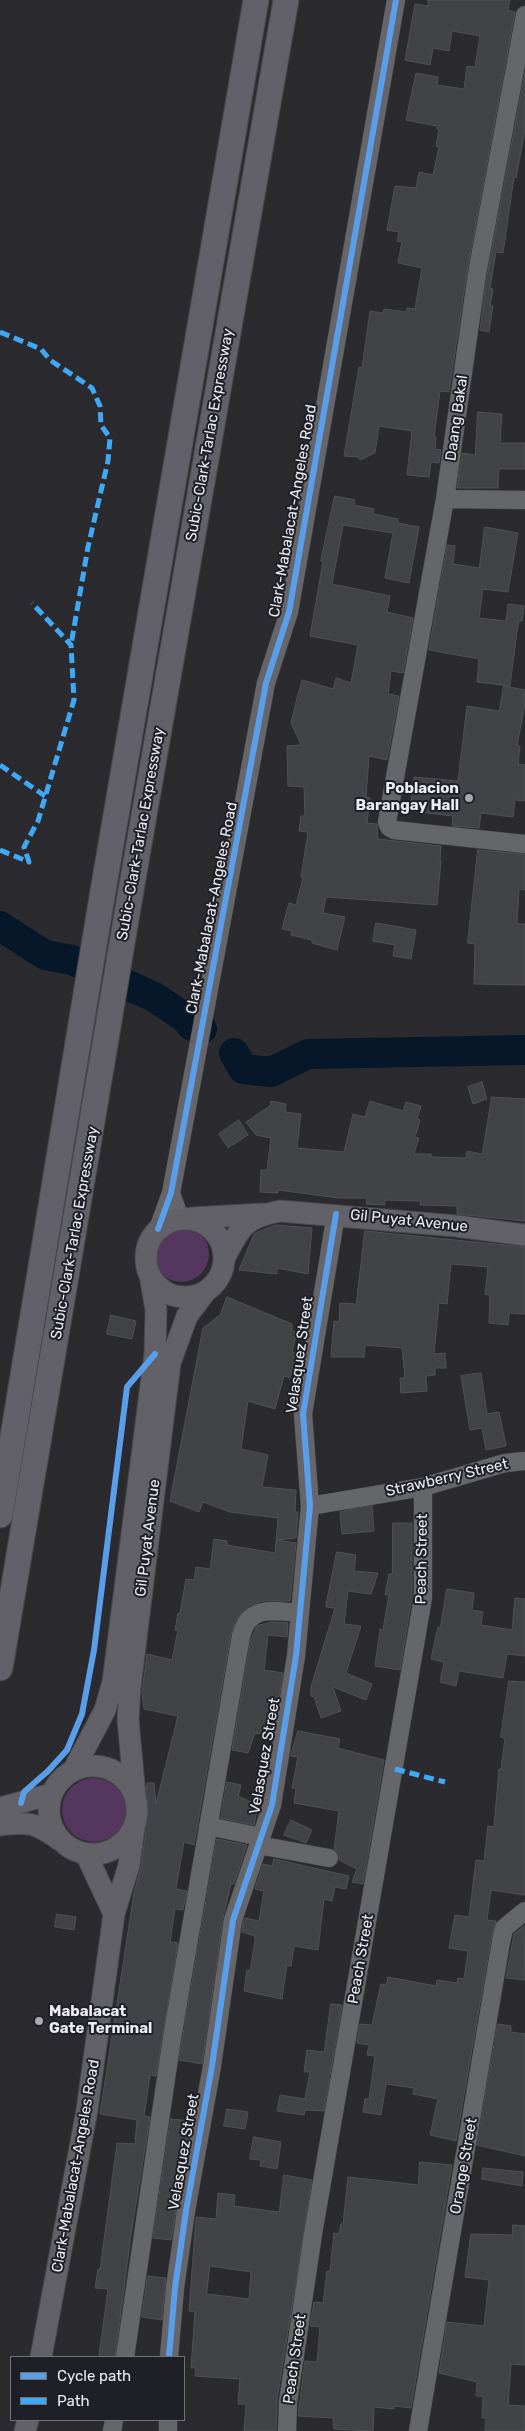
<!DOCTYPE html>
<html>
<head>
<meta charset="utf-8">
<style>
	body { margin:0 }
	#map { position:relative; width:525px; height:2431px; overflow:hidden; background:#2b2b2f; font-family:Rubik,sans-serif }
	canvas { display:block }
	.legend { position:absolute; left:10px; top:2356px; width:175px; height:65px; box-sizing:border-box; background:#1f1f27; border:1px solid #717178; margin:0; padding:6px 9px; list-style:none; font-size:15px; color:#ececf2 }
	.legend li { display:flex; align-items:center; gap:10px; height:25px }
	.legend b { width:25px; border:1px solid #717178 }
</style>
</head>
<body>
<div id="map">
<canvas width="525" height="2431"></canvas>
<ul class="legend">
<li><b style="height:6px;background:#5a9eea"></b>Cycle path</li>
<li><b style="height:6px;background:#3fa9f5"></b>Path</li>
</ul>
</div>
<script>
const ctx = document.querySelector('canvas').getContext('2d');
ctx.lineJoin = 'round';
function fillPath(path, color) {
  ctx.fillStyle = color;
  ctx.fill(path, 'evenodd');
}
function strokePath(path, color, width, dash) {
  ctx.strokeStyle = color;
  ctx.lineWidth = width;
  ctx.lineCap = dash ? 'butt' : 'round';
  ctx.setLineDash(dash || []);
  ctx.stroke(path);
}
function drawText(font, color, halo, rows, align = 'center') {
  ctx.font = font + ' Rubik,sans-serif';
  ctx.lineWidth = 4;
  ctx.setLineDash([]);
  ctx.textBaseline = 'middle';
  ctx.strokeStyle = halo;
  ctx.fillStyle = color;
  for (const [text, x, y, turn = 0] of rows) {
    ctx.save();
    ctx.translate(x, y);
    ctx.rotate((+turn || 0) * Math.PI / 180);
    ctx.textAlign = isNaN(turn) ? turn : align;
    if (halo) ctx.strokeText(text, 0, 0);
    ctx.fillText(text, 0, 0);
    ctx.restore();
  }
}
fillPath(new Path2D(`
	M153 1254a28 28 0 1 1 56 0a28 28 0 1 1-56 0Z
	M62 1810a32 32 0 1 1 64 0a32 32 0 1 1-64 0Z`), '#55365e');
strokePath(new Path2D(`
	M0,926l45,29 27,5 82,37 30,20 8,9 10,3
	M234,1053l9,16 28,3 37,-18 217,-4`), '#051728', 30);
const building = new Path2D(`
	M428,0h82l-2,10 7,2 -48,260 -18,120 -9,-1 -6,46h2l-1,12 6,1 -2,13 -8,-1 -2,15 -22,-2 5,-44 -33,-5 -4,27 -15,7 -2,-3 -14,-1 15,-89 3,1 8,-57 13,2 1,-4 22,3 1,-4 8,1 7,-41 -24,-5 4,-21 -5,-1 2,-9 -12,-2 8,-44 21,2 3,-16 14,3 6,-28 -3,-1 3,-16 -2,-1v-3l-31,-6 10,-47 22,4 -1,8 27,4 3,-23 8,1 5,-31 -28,-5 -3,20 -16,-3 -3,17 -25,-5 10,-56 13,2z
	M525,73v57l-9,48 -2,-1 -11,76 -7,-1 -6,36 3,1 -3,17h3l-4,26 -9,-2 7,-54z
	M478,412l24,2 -2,29h25v26h-26l-1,19h-41l5,-35 13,2z
	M335,496l20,4 -1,5 20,4 -1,5 25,5v4l21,4 -10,56 -24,-5 8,-45 -50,-8 -11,59 58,12 -3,16 26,6 -10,55 -12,-2 -3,23 11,2 -12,64 -18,-4 -3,41 4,1 -3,25 10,1 1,15 63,7 -1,15h1l-4,44 -111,-8 -3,16 22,4 -8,33 -25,-7v-3l-21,-5 1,-4 -10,-2 7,-26 7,2 7,-27 -2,-1 7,-45 -9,-1 2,-15h4l-1,-29 -16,-1 -1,-40 14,-1 -10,-22 6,-25 5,-18 31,9 3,-11 15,5 7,-38 -48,-9 13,-74 -2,-1z
	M485,527l33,6 -10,59 -25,-3 -4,29 27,3 2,-17 16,2 -2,15h-3l-2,10 -7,55 -33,-4 2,-23 -50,-9 18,-105 8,1 -2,18 26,4z
	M504,686l21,4v14l-8,42h3l-2,18 7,1v36l-10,-1 -2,17 -32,-4 -2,15 -27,-2 1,-10 -43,-5 4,-34 44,4 9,-75 32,5z
	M478,850l47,4v36l-6,-1 -2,35h8v61l-51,-1 1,-40 -7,-1z
	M376,923l40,7 -5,29 -18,-3 2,-11 -22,-4z
	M482,1082l5,17 -14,5 -5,-17z
	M492,1097l33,2v122l-68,-7v-8l-37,-1 1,-4 -36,-1v5l-19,-1 1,-6h-28l-61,-8v3l-18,-1 1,-22h6l4,-32 -15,-3 -10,-13 24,-16 1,-5 15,3 -1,8 16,2 -4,34 47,4 9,-38 12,3 5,-16 33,10 3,-9 15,4 -4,13 3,1 -5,17 4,1 -5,16h17v3l35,1 1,-7 15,3z
	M239,1120l9,15 -20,13 -9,-14z
	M276,1225l36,3 -4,46 -31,-6v6l-38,-4 15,-36z
	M365,1231l160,16v67l-16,-1 -1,12 -19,-2 1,-28 -5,-1 3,-27 -37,-3 -4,40 -8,-1 -5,51 11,-1 1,15h-11v7l-9,1 1,15 -26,2 -1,-15h5l-3,-30 -37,-3 -1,12h-33l3,-36 5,1 1,-19 16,1z
	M227,1297l65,27v7l5,1 -5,20 5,1 -7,25 -6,-2 -9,33 -27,-8 -7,48 27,6 -6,32 34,3 -1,22h3l-2,26 -19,2 19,3 -6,58h-28l-12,4 -14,15 -5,14 -37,211 -10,-3 -8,47 11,2 -4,19 -8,-1 -5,33 8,1 -22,133 -6,-1 -6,41 6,1 -19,118 -16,122h-13l-3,-1 9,-67 -13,-1 3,-19 2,1 17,-127 18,1 2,-24 -37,-6 34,-221 7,-26 5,-37 -2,-9 3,-38h7l2,21 22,-88 -34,-7 -2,-17 5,-38 25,6 6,-30h-3l3,-17h2l6,-34 8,1 2,-13 14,2 4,-30 13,2v4l48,8 3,-35 -48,-6 -27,-10 -4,10 -29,-11 33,-173 17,-13z
	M111,1315l25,6 -4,18 -25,-5z
	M481,1373l6,41 12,-2 7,34 -20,4 -4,-22 -12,2 -9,-54z
	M372,1506l2,25 -32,3 -2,-22z
	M393,1523h19v74l-12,73 -25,-4 5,-37 3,1 6,-35h-4l4,-21h3z
	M337,1552l19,3 -2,16 24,2 -7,21 -23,-3 -4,33 17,2 -15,47 26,11 -6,16 -33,-13 8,24 -20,7 -7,-21 -3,-1v-9l24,-79 -9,-1z
	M447,1589l27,4 -2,17 11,2 -2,13 31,5 3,-32 10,1v57l-18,-2 -4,24 -44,-7 -3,15 -16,-4 4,-20 -13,-3 7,-32 2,1z
	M272,1622l16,1 -1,14 -19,-2 -4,35 19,3 -10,62 -18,-2 -7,20 -16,-3 19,-111 6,-13z
	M509,1681l16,1v213l-34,-5 -4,30 9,1 -5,19 -35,201 -26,-6 8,-36 -25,-5 1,-6 -28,-4 -5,31 -18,-3 2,-13h4l6,-43 -8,-1 2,-10 -12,-2 3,-19 12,1 9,-41 5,1 2,-8 48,9 1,-6 20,3 1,-5 6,1 4,-28 -19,-3 6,-33 14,2 7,-57 8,1 4,-35 6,1 5,-58h2l4,-31 -4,-1z
	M298,1731l42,8 -2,9 46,12 -21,124 -11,-2 5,-13 -18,-9v-6l-5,-5 5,-38 -45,-8 2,-14 -4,-1 6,-31 -7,-1z
	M227,1782l14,3 -3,11 20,9 -4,20 -33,-7z
	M291,1820l21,10 -6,13 -22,-8z
	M217,1839l30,6 -13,39h-3l-8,34 -21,146 -23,-4z
	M274,1859l75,17 -3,13 -11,-2 -3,14 -8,-2 -6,51 -24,-4 -3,20 -4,-1 -5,34 -38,-8 3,-21 3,1 5,-31v-4l-13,-4 1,-10 2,-4 14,3 5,-30 -9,-2 8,-25 9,2z
	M57,1914l19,3 -2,13 -19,-3z
	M524,1926l1,54 -19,-2 8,-44z
	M331,2004l11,1 -18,106 -19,-1 -1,5 -27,-4 3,-16 25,4 5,-27h-6l3,-22 17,2z
	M498,2024l13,2v6l14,2v122l-48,-11z
	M227,2109l21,3 -3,17 -21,-3z
	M171,2119l20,2 -20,119 -18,-2z
	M254,2137l27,5 -4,27 -17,-3 1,-6 -11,-1z
	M420,2162l32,3 -41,243 -17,-2v3l-20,-2 -1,24 -39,-2 -1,-11 -35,-2 7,-55 12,1 3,-35 -10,-1 4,-24 9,1 4,-32h3l4,-38 5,1 2,-10h2l5,-47 70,8z
	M483,2168l40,4 -1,14 -40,-7z
	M284,2175l28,5 -35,220 -1,31h-32l2,-27h-8l2,-25 -45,-3 1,-8h-5l4,-56 -6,-1 7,-94 20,2 2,-26 17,2 -1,11 45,6zM210,2266l41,6 -2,27 -42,-5z
	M513,2225l12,1v139l-14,-1 -3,41 17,1v25h-40l1,-13h-4l1,-22h-7l1,-14 -38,-9 8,-51 37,4 5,-46 -24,-3 6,-43 41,1z
	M148,2276l18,2 -4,42 -20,-3z`);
fillPath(building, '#424346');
strokePath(building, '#515155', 1);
const minor = new Path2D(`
	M525,15l-48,259 -32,225 -58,323 2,5 5,3 131,14
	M445,499l80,1
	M171,1193l9,26
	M158,1229l13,-36 95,-510 23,-71 107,-612
	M310,1506l113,-19 82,-24 20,-2
	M208,1826l53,11
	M258,1845l71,13
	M125,2357l47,-319 69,-402c8,-32 32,-25 59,-23
	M169,2357l6,-69 11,-77 26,-145 21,-146 39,-115 24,-149 14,-150 -7,-92 33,-200
	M112,2431l2,-11
	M168,2431v-11
	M287,2431l1,-29 25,-168 110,-636v-111
	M418,2431l83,-489 3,-14 21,-17`);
const major = new Path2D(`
	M191,1218l72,-4
	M146 1258a39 39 0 1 1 78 0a39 39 0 1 1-78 0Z
	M225,1257c16,-31 19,-39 55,-46l176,15 69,9
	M49 1810a44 44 0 1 1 88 0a44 44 0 1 1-88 0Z
	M73,1771l32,-61 8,-28 42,-328 1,-44 -6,-35
	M135,1795l-7,-75 2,-33 40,-324 17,-47 19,-25
	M0,1808l52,-14
	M0,1825c29,-4 36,-2 60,15
	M86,1854l28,60
	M41,2357l46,-247 27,-196 15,-49 5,-37
	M25,2431l3,-11`);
const highway = new Path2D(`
	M0,1515l103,-624 153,-891
	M0,1668l130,-772 156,-896`);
strokePath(minor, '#47474b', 19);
strokePath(major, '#47474b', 23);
strokePath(highway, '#47474b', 27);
strokePath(minor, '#656669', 18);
strokePath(major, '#626168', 21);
strokePath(highway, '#626068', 25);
strokePath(new Path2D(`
	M0,332l41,17 9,11 42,28 8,18 1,19 9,13 -2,23 -20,86 -17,98
	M0,765l45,31
	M0,850l29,12 -5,-15 14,-26 36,-121 -3,-55 -39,-42
	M395,1769l50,13`), '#3fa9f5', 5, [10, 5]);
strokePath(new Path2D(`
	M158,1229l13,-36 95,-510 23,-71 107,-612
	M21,1803l3,-11 24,-21 19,-21 15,-36 12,-64 33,-263 28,-33
	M169,2357l6,-69 11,-77 26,-145 21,-146 39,-115 24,-149 14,-150 -7,-92 33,-200`), '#5a9eea', 6);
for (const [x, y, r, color] of [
	[469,798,5,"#a8a8ae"],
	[39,2021,5,"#a8a8ae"]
]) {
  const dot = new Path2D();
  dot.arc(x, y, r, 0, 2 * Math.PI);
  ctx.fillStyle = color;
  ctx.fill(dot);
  strokePath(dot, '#1f1f27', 2);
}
drawText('15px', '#ececf2', '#1f1f27', [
	["Daang Bakal",457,418,-82],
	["Subic-Clark-Tarlac Expressway",210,435,-80],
	["Clark-Mabalacat-Angeles Road",293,511,-80],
	["Subic-Clark-Tarlac Expressway",141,834,-80],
	["Clark-Mabalacat-Angeles Road",212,908,-79],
	["Gil Puyat Avenue",409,1221,6],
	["Subic-Clark-Tarlac Expressway",75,1233,-80],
	["Velasquez Street",300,1355,-82],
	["Strawberry Street",447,1478,-13],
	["Gil Puyat Avenue",148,1538,-83],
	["Peach Street",422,1559,-89],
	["Velasquez Street",265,1756,-80],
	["Peach Street",361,1959,-80],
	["Velasquez Street",184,2152,-80],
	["Clark-Mabalacat-Angeles Road",76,2166,-80],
	["Orange Street",464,2166,-80],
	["Peach Street",295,2359,-82]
]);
drawText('bold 15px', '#ececf2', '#1f1f27', [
	["Poblacion",459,789],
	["Barangay Hall",459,806],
	["Mabalacat",49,2012,"left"],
	["Gate Terminal",49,2029,"left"]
], 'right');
</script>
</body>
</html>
